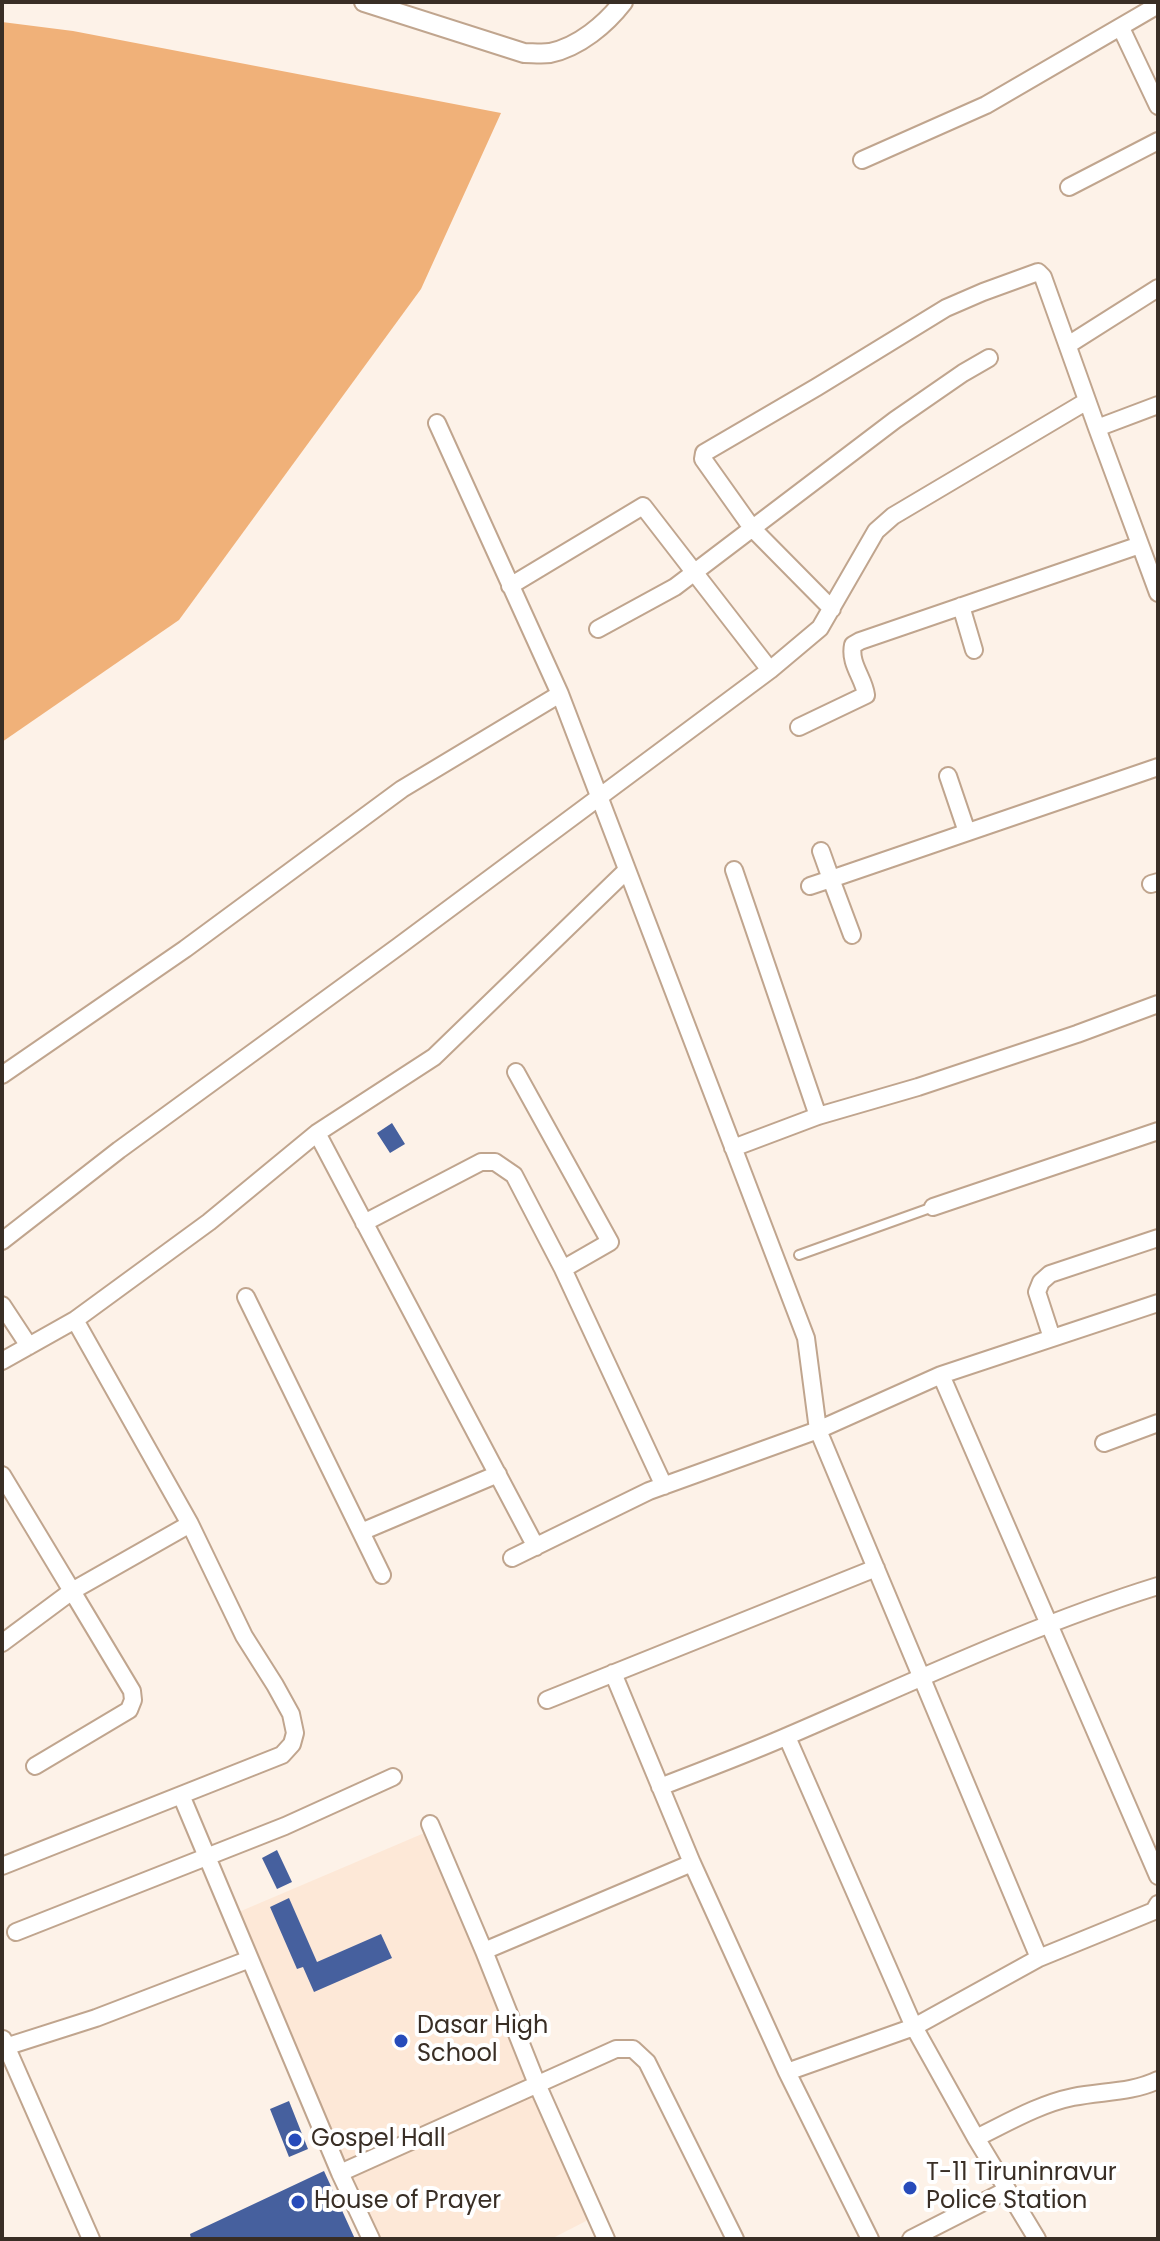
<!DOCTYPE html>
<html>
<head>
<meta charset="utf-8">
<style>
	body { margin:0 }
	#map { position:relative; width:1160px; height:2241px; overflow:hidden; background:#fdf2e8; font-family:Poppins,sans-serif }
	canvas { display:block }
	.frame { position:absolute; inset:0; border:4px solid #392e25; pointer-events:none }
</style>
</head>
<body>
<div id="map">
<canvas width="1160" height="2241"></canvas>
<div class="frame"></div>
</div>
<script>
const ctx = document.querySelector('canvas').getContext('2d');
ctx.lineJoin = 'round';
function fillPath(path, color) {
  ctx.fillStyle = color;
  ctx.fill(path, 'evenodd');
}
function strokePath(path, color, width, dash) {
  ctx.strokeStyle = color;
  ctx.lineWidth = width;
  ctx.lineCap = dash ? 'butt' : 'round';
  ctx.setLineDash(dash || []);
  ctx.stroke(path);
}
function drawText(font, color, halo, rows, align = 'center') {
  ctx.font = font + ' Poppins,sans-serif';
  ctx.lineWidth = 8;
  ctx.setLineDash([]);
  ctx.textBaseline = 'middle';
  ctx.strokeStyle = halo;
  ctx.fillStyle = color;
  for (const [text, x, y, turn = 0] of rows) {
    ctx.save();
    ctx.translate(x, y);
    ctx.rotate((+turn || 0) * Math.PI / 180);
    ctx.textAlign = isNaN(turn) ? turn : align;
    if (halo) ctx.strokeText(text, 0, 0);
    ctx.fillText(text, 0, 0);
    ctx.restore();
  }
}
fillPath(new Path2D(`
	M429,1831l159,389 -37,19h-176l-141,-325z`), '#fde8d7');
fillPath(new Path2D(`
	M2,22l71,9 428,82 -80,176 -242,331 -177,122z`), '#f0b179');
fillPath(new Path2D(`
	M392,1123l13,21 -15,9 -13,-20z
	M277,1850l15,32 -15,7 -15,-31z
	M289,1898l28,64 64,-28 11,24 -78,34 -11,-25 -6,2 -27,-62z
	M289,2101l19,48 -19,8 -19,-48z
	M324,2171l31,68h-164l-1,-5z`), '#46609e');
const service = new Path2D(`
	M799,1255l134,-48`);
const minor = new Path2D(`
	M1121,28l37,78
	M862,160l124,-55 172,-100
	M1069,187l89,-46
	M1068,345l90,-57
	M437,423l123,271 246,644 12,92 221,528 -125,69 62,111 61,101
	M1097,428l61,-23
	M510,586l133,-80 127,164
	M961,606l13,44
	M832,609l-80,-81 -49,-69 1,-6 113,-66 129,-79 37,-16 55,-20 5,5 54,151 61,165
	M598,629l77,-42 220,-167 68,-47 26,-15
	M799,727l67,-32c-2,-17 -17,-31 -13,-50l7,-4 280,-96
	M948,776l19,56
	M734,870l84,246
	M1151,884l7,-2
	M810,886l21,-7 -10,-28
	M852,935l-21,-56 327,-112
	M516,1072l94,170 -47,27
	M2,1075l183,-126 217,-160 158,-95
	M317,1133l219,414
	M733,1148l85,-32 100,-29 159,-53 81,-30
	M933,1207l225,-76
	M364,1223l117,-61h14l19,13 49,94 101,217
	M2,1241l117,-91 280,-204 371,-276 50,-42 56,-97 17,-15 194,-115
	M246,1297l136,278
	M2,1305l27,41
	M1052,1338l-15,-46 4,-10 9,-8 108,-36
	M2,1361l73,-41 134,-98 108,-89 117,-76 193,-187
	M941,1375l217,501
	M1104,1443l54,-20
	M2,1475l70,116 118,-67
	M361,1532l137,-58
	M512,1558l137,-67 169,-61 123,-55 217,-72
	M2,1643l70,-52 60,100 1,9 -4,10 -94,56
	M613,1673l79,190 95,209 83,167
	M547,1700l329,-132
	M660,1787c43,-17 87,-33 130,-52 121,-52 242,-110 368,-149
	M181,1795l159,378 31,66
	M430,1824l54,127 53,133 69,155
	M2,1866l280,-111 10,-11 3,-11 -4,-19 -16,-29 -31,-49 -54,-112 -115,-204
	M16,1932l269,-106 108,-49
	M484,1951l208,-88
	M1039,1958l115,-47 4,-7
	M3,2039l88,200
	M2,2048l94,-30 154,-59
	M787,2072l127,-45 -127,-290
	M976,2138c31,-15 63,-34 97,-41 29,-6 58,-4 85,-17
	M340,2173l276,-124h17l14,13 88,177
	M911,2239l96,-49`);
const tertiary = new Path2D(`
	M364,2l160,51c8,0 18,1 26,0 29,-6 56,-29 73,-51`);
strokePath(service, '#c0a58e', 12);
strokePath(minor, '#c0a58e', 20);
strokePath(tertiary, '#c0a58e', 22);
strokePath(service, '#fff', 8);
strokePath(minor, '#fff', 16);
strokePath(tertiary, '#fff', 18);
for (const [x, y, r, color] of [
	[401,2041,8,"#274bba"],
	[295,2140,8,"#274bba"],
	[910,2188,8,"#274bba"],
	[298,2202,8,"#274bba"]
]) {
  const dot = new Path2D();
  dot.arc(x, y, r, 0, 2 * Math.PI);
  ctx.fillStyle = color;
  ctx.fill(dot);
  strokePath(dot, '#fff', 3);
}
drawText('24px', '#392e25', '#fff', [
	["Dasar High",417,2027],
	["School",417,2055],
	["Gospel Hall",311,2140],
	["T-11 Tiruninravur",926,2174],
	["Police Station",926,2202],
	["House of Prayer",314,2202]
], 'left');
</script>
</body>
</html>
